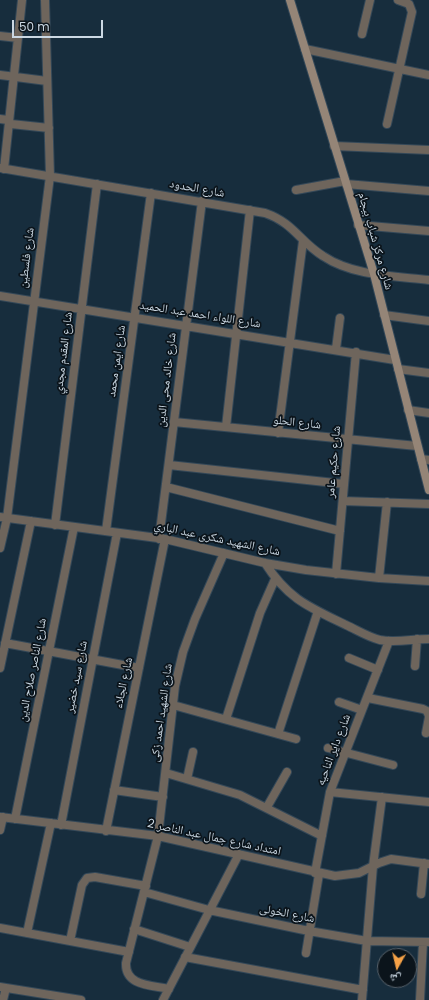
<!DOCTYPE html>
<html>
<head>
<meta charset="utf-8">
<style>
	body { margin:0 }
	#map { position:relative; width:429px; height:1000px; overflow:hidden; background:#172d3d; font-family:Poppins,"Noto Naskh Arabic",sans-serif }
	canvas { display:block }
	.north { position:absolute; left:377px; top:948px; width:40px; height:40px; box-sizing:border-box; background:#0b141b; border:1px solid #58626b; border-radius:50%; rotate:188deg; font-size:11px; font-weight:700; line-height:16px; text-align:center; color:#cbd8e3 }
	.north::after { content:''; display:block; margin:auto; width:14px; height:18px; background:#f6a247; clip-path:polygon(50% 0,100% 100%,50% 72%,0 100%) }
	.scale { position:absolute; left:12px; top:20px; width:91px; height:18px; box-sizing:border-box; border:2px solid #cbd8e3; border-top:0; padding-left:5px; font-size:12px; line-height:14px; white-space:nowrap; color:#cbd8e3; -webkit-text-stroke:3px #0b141b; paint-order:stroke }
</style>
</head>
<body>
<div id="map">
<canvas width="429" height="1000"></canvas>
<div class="north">ش</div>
<div class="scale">50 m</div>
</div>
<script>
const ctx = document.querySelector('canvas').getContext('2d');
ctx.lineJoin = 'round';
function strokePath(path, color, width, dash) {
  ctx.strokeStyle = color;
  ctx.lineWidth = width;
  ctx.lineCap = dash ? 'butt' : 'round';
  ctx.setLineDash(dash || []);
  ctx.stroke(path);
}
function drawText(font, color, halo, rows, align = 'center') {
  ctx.font = font + ' Poppins,"Noto Naskh Arabic",sans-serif';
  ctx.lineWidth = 3.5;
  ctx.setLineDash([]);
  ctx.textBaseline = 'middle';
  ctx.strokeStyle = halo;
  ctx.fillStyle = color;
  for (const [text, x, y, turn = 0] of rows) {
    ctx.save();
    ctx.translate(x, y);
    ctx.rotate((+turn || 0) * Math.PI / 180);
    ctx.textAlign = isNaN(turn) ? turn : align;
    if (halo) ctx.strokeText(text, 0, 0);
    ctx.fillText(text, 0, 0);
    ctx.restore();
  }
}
const minor = new Path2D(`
	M362,34l8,-34
	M0,36l18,2
	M305,49l124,26
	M0,75l47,6
	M0,119l8,1 3,4 38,4
	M387,124l25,-112 -3,-8 -11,-4
	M334,146l95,4
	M0,168l265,45c29,10 34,28 58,43 30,20 71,20 106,24
	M4,169l18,-169
	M346,184l83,7
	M296,190l49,-9
	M358,225l71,6
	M0,296l395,64
	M384,315l45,6
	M336,349l4,-31
	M398,369l31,4
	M408,410l21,3
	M174,422l243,24
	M226,427l24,-217
	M278,433l25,-192
	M421,459l8,1
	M169,465l175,19
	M166,487l174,44
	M343,501l86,3
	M0,517l165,22 100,24 41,7 73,8 50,3
	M55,525l42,-341
	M106,531l45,-338
	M159,539l43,-338
	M0,548l7,-30 43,-342 -5,-176
	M265,563c23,36 44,44 81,62 11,5 22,12 34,15 15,3 33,-1 49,-1
	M336,574l20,-222
	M379,578l8,-76
	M5,643l134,25
	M349,658l29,12
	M415,666l2,-27
	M0,668l31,-147
	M368,698l55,11 4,2 2,5
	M339,702l23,8
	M173,705l123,34
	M226,719l34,-106 15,-34
	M426,733l3,-16
	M278,734l40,-123
	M328,748l65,17
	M166,773l74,22 82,41
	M187,779l6,-27
	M114,790l49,7
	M330,792l99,10
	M267,807l20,-35
	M0,817l158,19 177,40 24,-3 20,-10 12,-4 38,5
	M15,819l59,-292
	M61,825l56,-292
	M0,830l3,-13
	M106,831l59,-292
	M315,873l15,-81 59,-151
	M144,892l65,18 100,21 58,10 62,1
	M421,894l3,-31
	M0,928l129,24
	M134,929l56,18
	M27,933l24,-110
	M70,941l12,-56 5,-7 8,-1 51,9
	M306,953l13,-79
	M185,957l178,33
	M0,987l81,13
	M169,989c-18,-4 -44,-3 -43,-26l32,-127 17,-150 8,-34 12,-33 29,-66
	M3,1000l3,-12
	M163,1000l76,-146
	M362,1000l11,-134 9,-69
	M420,1000l3,-58`);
const secondary = new Path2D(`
	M290,0l84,274 55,216`);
strokePath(minor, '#344858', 10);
strokePath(secondary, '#344858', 10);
strokePath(minor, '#6e655c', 8);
strokePath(secondary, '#958577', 8);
drawText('12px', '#cbd8e3', '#0b141b', [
	["شارع الحدود",197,189,10],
	["شارع مركز شباب بيجام",375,241,74],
	["شارع فلسطين",27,258,-83],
	["شارع اللواء احمد عبد الحميد",200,315,9],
	["شارع المقدم مجدي",64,353,-83],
	["شارع ايمن محمد",117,361,-82],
	["شارع خالد محى الدين",167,380,-83],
	["شارع الحلو",297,423,6],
	["شارع حكيم عامر",334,462,-85],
	["شارع الشهيد شكرى عبد الباري",217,539,12],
	["شارع الناصر صلاح الدين",33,670,-79],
	["شارع سيد خضير",77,677,-79],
	["شارع الجلاء",124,683,-78],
	["شارع الشهيد احمد زكى",162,713,-82],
	["شارع داير الناحيه",334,750,-69],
	["امتداد شارع جمال عبد الناصر 2",214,838,12],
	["شارع الخولى",287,914,11]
]);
</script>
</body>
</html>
